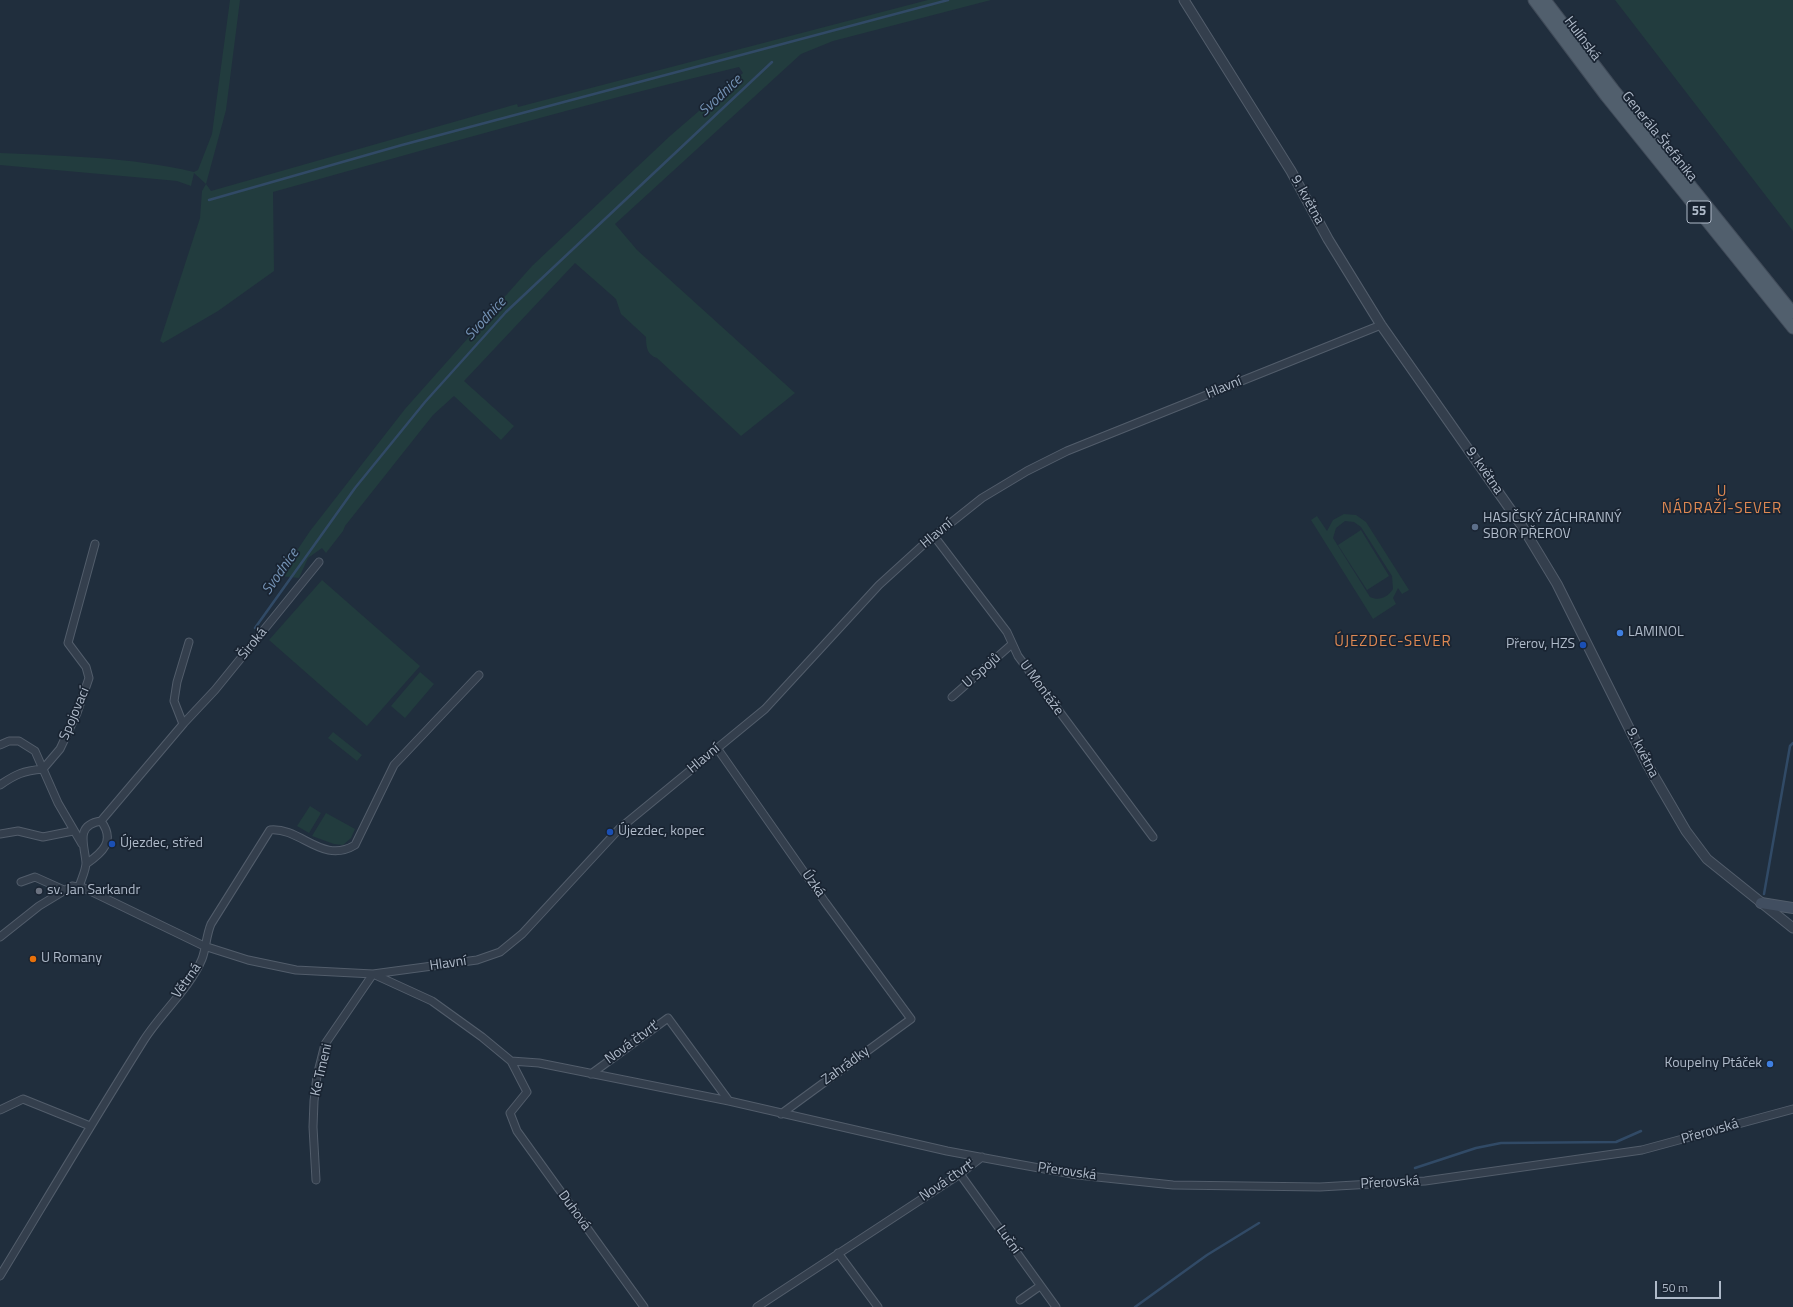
<!DOCTYPE html>
<html>
<head>
<meta charset="utf-8">
<style>
	body { margin:0 }
	#map { position:relative; width:1793px; height:1307px; overflow:hidden; background:#202e3d; font-family:"Titillium Web",sans-serif }
	canvas { display:block }
	.scale { position:absolute; left:1655px; top:1281px; width:66px; height:18px; box-sizing:border-box; border:2px solid #afbac9; border-top:0; padding-left:5px; font-size:12px; line-height:14px; white-space:nowrap; color:#afbac9; -webkit-text-stroke:3px #192432; paint-order:stroke }
</style>
</head>
<body>
<div id="map">
<canvas width="1793" height="1307"></canvas>
<div class="scale">50 m</div>
</div>
<script>
const ctx = document.querySelector('canvas').getContext('2d');
ctx.lineJoin = 'round';
function fillPath(path, color) {
  ctx.fillStyle = color;
  ctx.fill(path, 'evenodd');
}
function strokePath(path, color, width, dash) {
  ctx.strokeStyle = color;
  ctx.lineWidth = width;
  ctx.lineCap = dash ? 'butt' : 'round';
  ctx.setLineDash(dash || []);
  ctx.stroke(path);
}
function drawText(font, color, halo, rows, align = 'center') {
  ctx.font = font + ' "Titillium Web",sans-serif';
  ctx.lineWidth = 3.5;
  ctx.setLineDash([]);
  ctx.textBaseline = 'middle';
  ctx.strokeStyle = halo;
  ctx.fillStyle = color;
  for (const [text, x, y, turn = 0] of rows) {
    ctx.save();
    ctx.translate(x, y);
    ctx.rotate((+turn || 0) * Math.PI / 180);
    ctx.textAlign = isNaN(turn) ? turn : align;
    if (halo) ctx.strokeText(text, 0, 0);
    ctx.fillText(text, 0, 0);
    ctx.restore();
  }
}
fillPath(new Path2D(`
	M230,0h10l-14,110 -20,74 5,7 306,-87 1,3 410,-107h63l-158,41 -32,13 -186,170 22,26 158,143 -54,43 -84,-78c-10,-3 -11,-11 -11,-21l-25,-23 -5,-15 -41,-36 -111,118 50,45 -13,14 -47,-44 -21,19 -88,111 -2,5 -17,22 -4,-5 -14,10 -9,20 -19,-2 30,-45 95,-122 127,-143 138,-130 73,-63 -4,-6c-156,37 -311,82 -466,125l1,79 -56,40 -55,32 -3,-2 40,-123 2,-27 4,-7 -12,-11 -3,13 -14,-5 -21,-2 -156,-14v-12c65,3 131,4 194,19l4,-2 14,-36z
	M1615,0h178v231z
	M1344,514l12,1 10,7 43,68 -7,4 -4,-6 -5,10 3,6 -23,15 -62,-99 6,-4 10,15 6,-11zM1345,521l9,1 7,5 31,49 1,13c-6,9 -14,12 -23,8l-37,-59 3,-10z
	M1361,530l28,46 -22,14 -29,-45z
	M322,580l98,86 -53,60 -98,-86z
	M420,672l14,12 -29,34 -14,-12z
	M333,732l29,23 -5,6 -29,-23z
	M310,806l11,7 -12,20 -12,-7z
	M326,813l29,16 -4,9 -8,7 -9,-1 -22,-8z`), '#223c3e');
strokePath(new Path2D(`
	M209,200l193,-55 546,-145
	M255,628l100,-140 70,-86 81,-90 266,-250
	M1764,894l26,-148 3,-3
	M1415,1168l61,-20 25,-5 115,-1 25,-11
	M1135,1307l72,-52 52,-32`), '#314a66', 2.5);
const minor = new Path2D(`
	M934,536l73,96 11,24 135,181
	M952,697l60,-53
	M183,724l-9,-23 3,-19 12,-40
	M0,745l9,-4h10l16,10 23,52 24,41
	M717,748l108,154 86,117 -130,95
	M0,785c16,-11 23,-14 43,-16l17,-20 17,-36 12,-35 -3,-11 -18,-24 27,-99
	M0,834l18,-3 25,6 30,-6
	M86,864c16,-11 30,-23 15,-43
	M21,882l14,-5 29,13
	M79,887c2,-7 7,-17 7,-24 -1,-17 -12,-38 15,-42l83,-98 31,-33 104,-128
	M0,937l39,-31 33,-20 12,2 120,58 44,14 48,10 77,4 104,-14 23,-8 22,-18 97,-105 146,-120 114,-124 44,-40 59,-47 45,-27 40,-20 314,-126
	M511,1061l28,2 190,38 218,50 70,13 61,11 95,10 147,2 105,-6 217,-31 151,-41
	M591,1074l77,-56 61,83
	M0,1110l23,-11 67,27
	M960,1174l96,133
	M316,1180l-3,-53 1,-26 3,-25 8,-32 48,-70 59,27 50,36 29,24 16,31 -17,21 7,18 127,176
	M838,1253l40,54
	M0,1276c48,-79 95,-158 144,-236 17,-27 46,-52 58,-81 4,-10 4,-23 9,-35l59,-94c31,-3 52,35 85,15l39,-80 85,-90
	M1020,1300l20,-14
	M757,1307l203,-133 22,-17`);
const tertiary = new Path2D(`
	M1184,0l107,171 37,68 53,86 141,201 35,58 90,180 39,67 21,28 86,69`);
const secondary = new Path2D(`
	M1761,903l32,5`);
const primary = new Path2D(`
	M1534,0l72,96 187,232
	M1545,0l68,89 180,224`);
strokePath(minor, '#525d6b', 9);
strokePath(tertiary, '#525d6b', 11);
strokePath(secondary, '#525d6b', 12);
strokePath(primary, '#404b59', 13);
strokePath(minor, '#343f4d', 7);
strokePath(tertiary, '#343f4d', 9);
strokePath(secondary, '#414e60', 10);
strokePath(primary, '#515f6d', 11);
for (const [x, y, r, color] of [
	[1475,527,4,"#5c6f8a"],
	[1620,633,4,"#3f7fe0"],
	[1583,645,4,"#1a4fb4"],
	[610,832,4,"#1a4fb4"],
	[112,844,4,"#1a4fb4"],
	[39,891,4,"#6b7280"],
	[33,959,4,"#e8710a"],
	[1770,1064,4,"#3f7fe0"]
]) {
  const dot = new Path2D();
  dot.arc(x, y, r, 0, 2 * Math.PI);
  ctx.fillStyle = color;
  ctx.fill(dot);
  strokePath(dot, '#192432', 1.5);
}
for (const [x, y, w] of [
	[1699,212,24]
]) {
  const box = new Path2D();
  box.roundRect(x - w / 2, y - 11, w, 22, 3);
  ctx.fillStyle = '#192432';
  ctx.fill(box);
  strokePath(box, '#afbac9', 1);
}
drawText('bold 13px', '#afbac9', null, [
	["55",1699,212]
]);
drawText('14px', '#afbac9', '#192432', [
	["Hulínská",1582,39,53],
	["Generála Štefánika",1659,137,51],
	["9. května",1307,200,61],
	["Hlavní",1224,388,-22],
	["9. května",1484,471,55],
	["Hlavní",937,534,-40],
	["Široká",253,644,-51],
	["U Spojů",982,671,-41],
	["U Montáže",1041,688,54],
	["Spojovací",75,714,-67],
	["9. května",1642,753,63],
	["Hlavní",704,759,-40],
	["Úzká",813,884,55],
	["Hlavní",448,964,-8],
	["Větrná",187,981,-55],
	["Nová čtvrť",632,1043,-36],
	["Zahrádky",846,1066,-36],
	["Ke Tmeni",322,1070,-77],
	["Přerovská",1710,1132,-16],
	["Přerovská",1067,1172,8],
	["Nová čtvrť",947,1181,-34],
	["Přerovská",1390,1183,-3],
	["Duhová",574,1211,54],
	["Luční",1008,1240,54]
]);
drawText('14px', '#afbac9', '#192432', [
	["HASIČSKÝ ZÁCHRANNÝ",1483,519],
	["SBOR PŘEROV",1483,535],
	["LAMINOL",1628,633],
	["Přerov, HZS",1575,645,"right"],
	["Újezdec, kopec",618,832],
	["Újezdec, střed",120,844],
	["sv. Jan Sarkandr",47,891],
	["U Romany",41,959],
	["Koupelny Ptáček",1762,1064,"right"]
], 'left');
drawText('italic 15px', '#7492b4', '#192432', [
	["Svodnice",721,96,-43],
	["Svodnice",486,319,-47],
	["Svodnice",281,572,-55]
]);
ctx.letterSpacing = '1px';
drawText('15px', '#df8953', '#192432', [
	["U",1722,492],
	["NÁDRAŽÍ-SEVER",1722,509],
	["ÚJEZDEC-SEVER",1393,642]
]);
ctx.letterSpacing = '0px';
</script>
</body>
</html>
